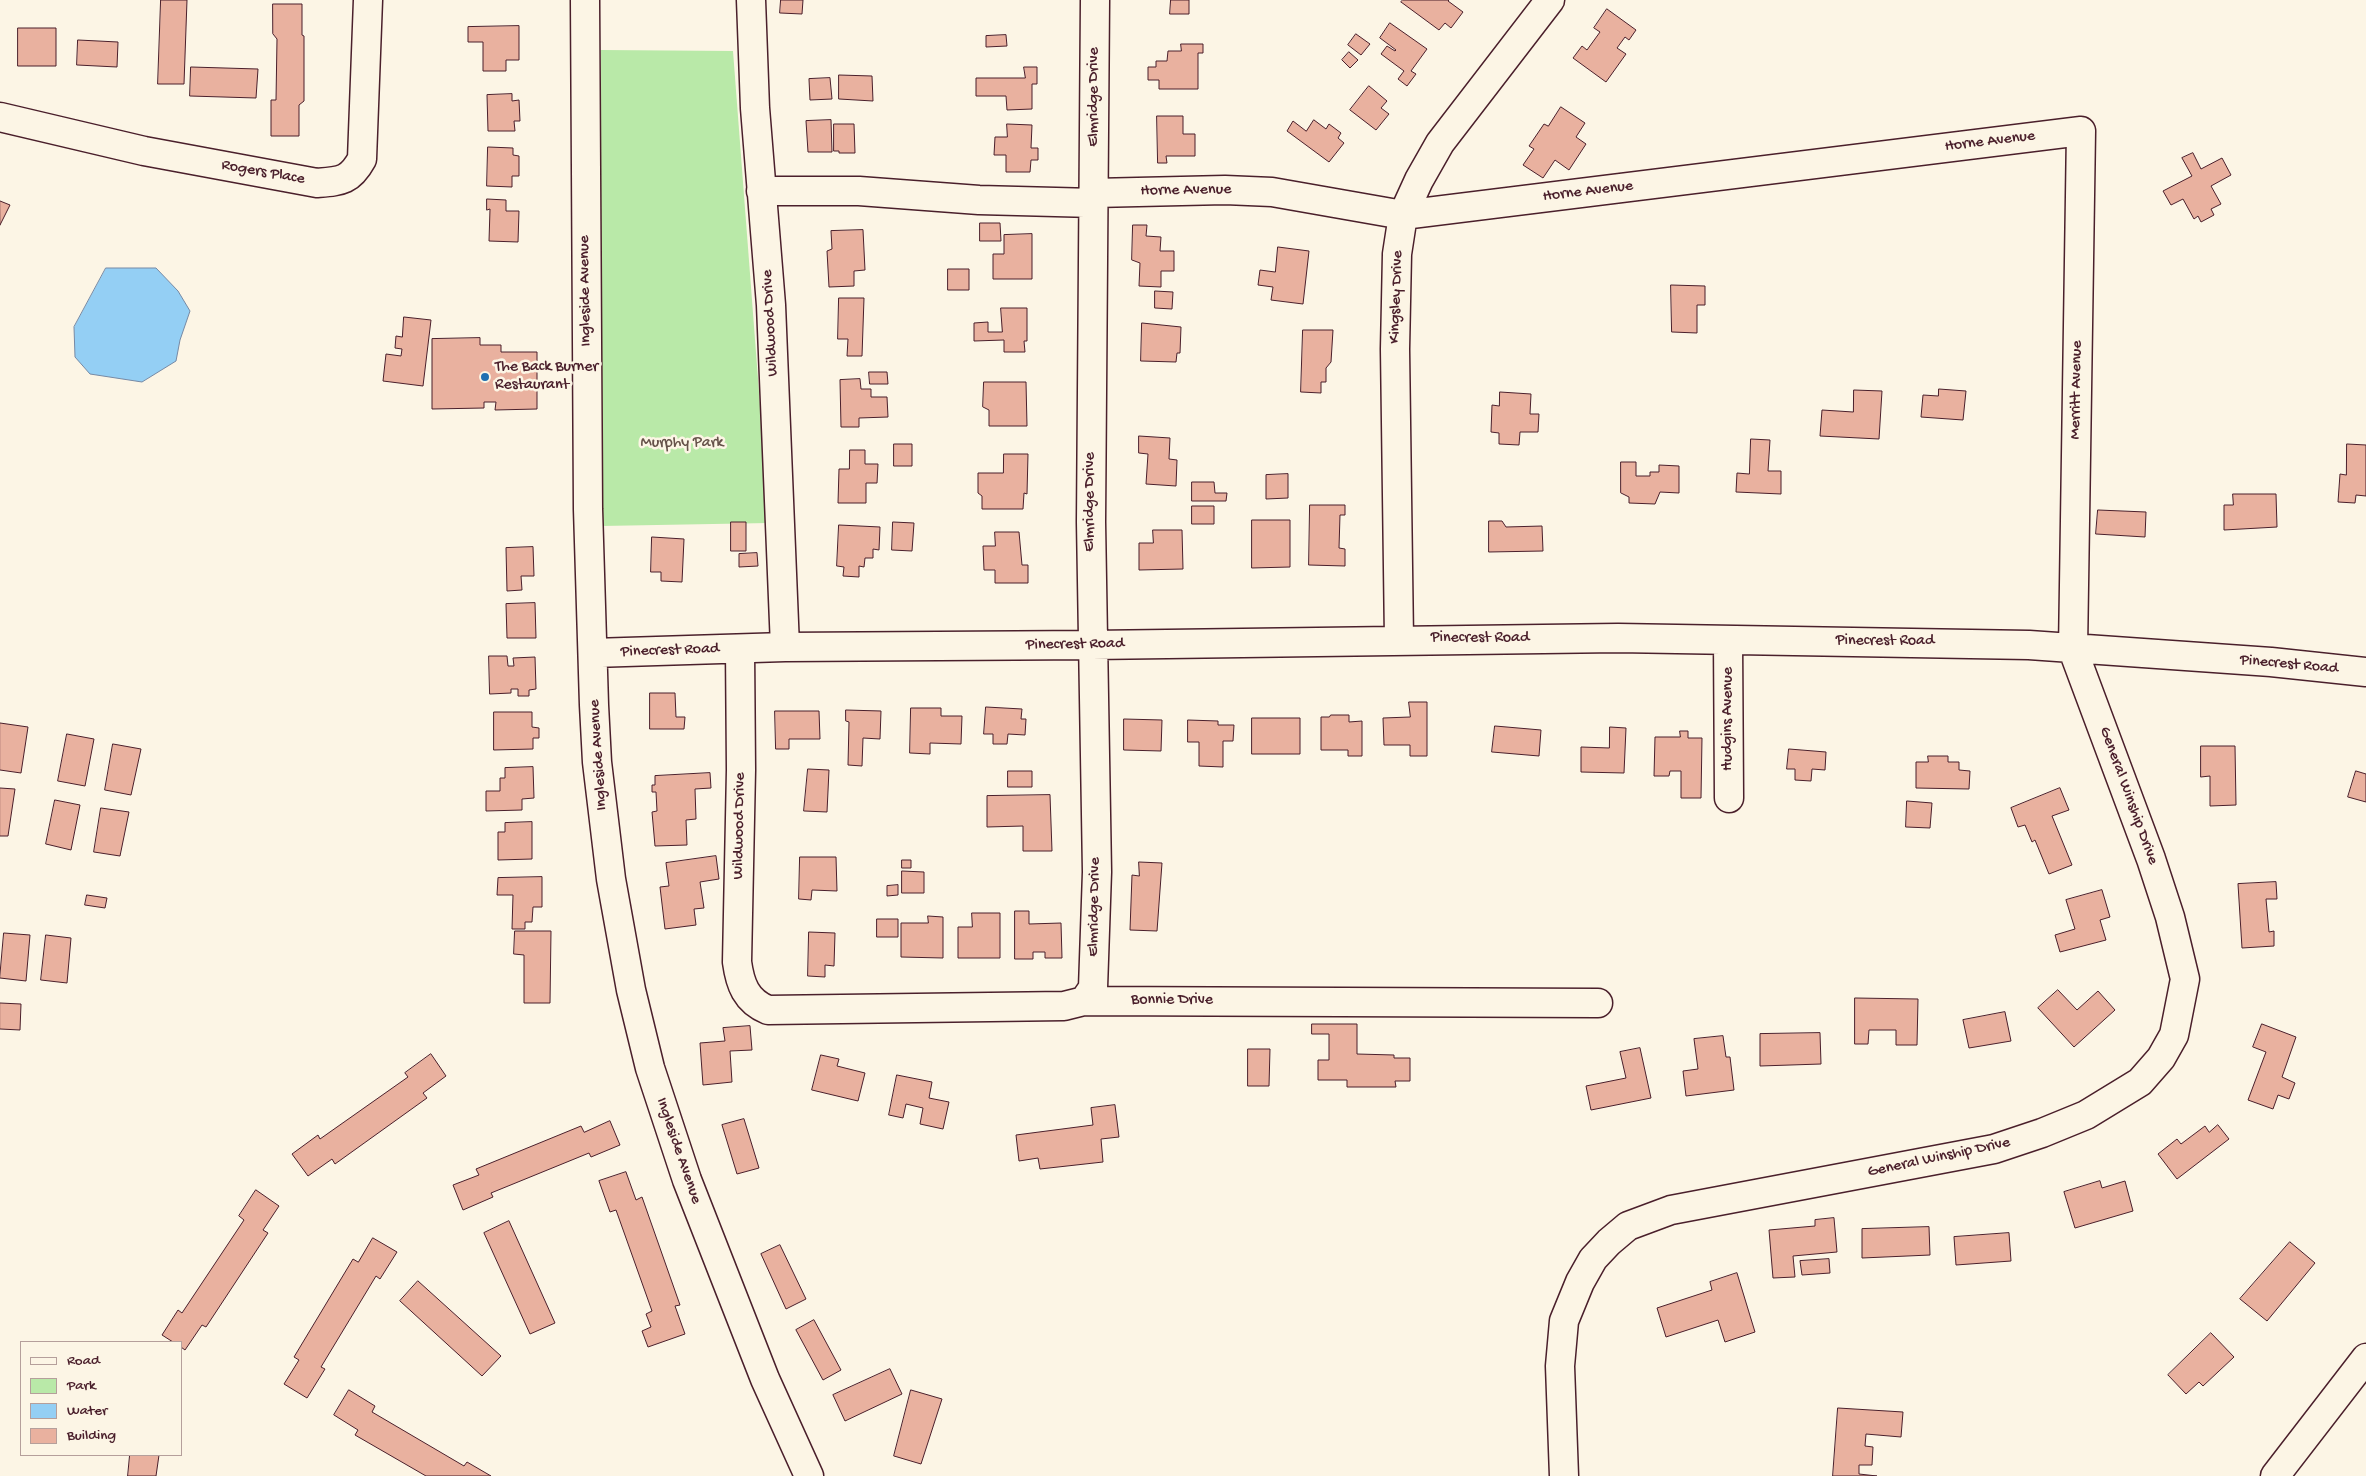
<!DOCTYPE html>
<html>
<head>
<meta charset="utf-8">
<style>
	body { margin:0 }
	#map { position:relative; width:2366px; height:1476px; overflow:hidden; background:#fcf5e5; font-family:"Gochi Hand",sans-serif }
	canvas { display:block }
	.legend { position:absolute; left:20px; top:1341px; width:162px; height:115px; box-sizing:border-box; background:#fcf5e5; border:1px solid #b59f9b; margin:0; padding:6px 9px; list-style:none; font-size:15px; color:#4a1f2b }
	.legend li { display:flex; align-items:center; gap:10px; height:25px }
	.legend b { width:25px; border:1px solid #b59f9b }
</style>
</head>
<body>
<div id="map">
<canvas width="2366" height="1476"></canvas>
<ul class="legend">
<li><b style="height:6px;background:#fcf5e5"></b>Road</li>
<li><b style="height:14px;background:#b9e9a8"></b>Park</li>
<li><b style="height:14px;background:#94cff4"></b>Water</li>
<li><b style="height:14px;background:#e9b19f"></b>Building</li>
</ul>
</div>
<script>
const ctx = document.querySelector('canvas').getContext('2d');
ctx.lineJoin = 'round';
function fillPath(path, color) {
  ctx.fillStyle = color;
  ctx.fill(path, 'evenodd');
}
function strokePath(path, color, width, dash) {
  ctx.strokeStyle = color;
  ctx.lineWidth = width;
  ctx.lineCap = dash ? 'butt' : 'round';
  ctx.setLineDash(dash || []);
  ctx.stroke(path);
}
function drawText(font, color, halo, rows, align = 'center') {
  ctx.font = font + ' "Gochi Hand",sans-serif';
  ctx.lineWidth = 5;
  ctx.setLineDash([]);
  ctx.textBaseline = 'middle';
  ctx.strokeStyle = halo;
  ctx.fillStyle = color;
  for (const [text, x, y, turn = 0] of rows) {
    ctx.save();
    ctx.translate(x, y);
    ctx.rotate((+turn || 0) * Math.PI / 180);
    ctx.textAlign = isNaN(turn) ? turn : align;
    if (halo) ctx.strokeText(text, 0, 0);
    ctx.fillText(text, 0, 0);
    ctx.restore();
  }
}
fillPath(new Path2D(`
	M601,50l132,1 36,472 -168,3z`), '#b9e9a8');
const water = new Path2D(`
	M106,268h50l22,23 12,20 -10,29 -4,21 -34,21 -52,-8 -15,-17 -1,-30z`);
fillPath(water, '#94cff4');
strokePath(water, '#7689a4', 1);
const building = new Path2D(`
	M161,0h26l-3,84h-26z
	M781,0h22l-1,14 -22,-1z
	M1171,0h18v14h-19z
	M1403,0h46l-1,1 15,11 -12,16 -6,-5 -6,7 -38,-28z
	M273,4h29v31l2,1v65l-5,4v31h-28v-36h5l1,-61 -4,-5z
	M1607,9l29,21 -7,10 -4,-3 -8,11 9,6 -20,28 -33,-24 9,-12 5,4 13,-18 -6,-4z
	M1390,23l37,26 -16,22 5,3 -9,12 -9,-7 6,-8 -23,-17 6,-8 8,5 1,-1 -16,-12z
	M519,26v34h-13v11h-23v-29h-15v-15z
	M18,28h38v38h-38z
	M1356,34l14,10 -9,11 -13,-10z
	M1006,35l1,11 -21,1v-11z
	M78,40l40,2 -1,25 -40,-2z
	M1181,44h22v9h-5v36h-39v-9h-11v-13h8v-6h11l1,-10h13z
	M1349,52l9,8 -8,8 -8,-8z
	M191,67l67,2 -2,29 -66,-2z
	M1024,67h13v17h-5v25l-25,1 -1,-14h-30v-18h49z
	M839,75l33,1 1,25 -34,-2z
	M830,78l2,21 -22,1 -1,-21z
	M1369,86l18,15 -6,7 8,6 -13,16 -26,-20z
	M512,94v7l7,-1 1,21h-6l1,10h-27l-1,-36z
	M1561,107l24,16 -9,14 10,7 -17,26 -14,-10 -12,18 -20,-13 11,-16 -5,-3 15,-22 4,2z
	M1157,116h26v18h12v22h-29l1,7h-9z
	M831,120l1,32h-24l-2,-31z
	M1314,120l12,9 3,-5 12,9 -3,5 6,5 -15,19 -42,-31 6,-10 13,10z
	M834,124h20l1,29h-16v-2h-5z
	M1007,124l25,1 -1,23h7v12h-7l-1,12h-24v-17h-12l1,-18h12z
	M488,147l25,1v7l6,1v20h-7v11l-25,-1z
	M2193,153l8,16 21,-11 9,17 -20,11 10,18 -10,5 3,6 -13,7 -3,-6 -4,3 -11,-20 -12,6 -8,-14 29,-15 -10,-18z
	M487,199l19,1v11h13l-1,31 -29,-1 1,-32 -3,1z
	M0,201l10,4 -10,20z
	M980,223h20l1,18h-21z
	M1133,225h14l-1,11 15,1 -1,14h14v20h-13v16l-22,-1 1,-23 -8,-3z
	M863,230l2,40 -11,1v15l-25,1 -2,-36 5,-2 -1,-18z
	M1032,234v45h-39v-25h11v-19z
	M1278,247l31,4 -6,53 -32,-4 2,-13 -15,-2 2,-15 15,2z
	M948,269h21v21h-21z
	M1671,285l34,1v19h-8v28l-25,-1z
	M1155,291l18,1 -1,17 -17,-1z
	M839,298h25l-2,58h-15l1,-17h-10z
	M1001,308h26v33h-3l1,11h-21v-12l-30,1v-18l14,-1v10h14z
	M404,317l27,3 -8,66 -40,-5 3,-27 15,2 1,-7 -7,-1 1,-12 6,1z
	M1142,323l39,4 -1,26h-3l-1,9 -35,-1z
	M1303,330h30l-2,32 -5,6v14h-5v11l-20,-1z
	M480,338v7h21v7h36v57l-42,1 1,-8h-12v6l-52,1v-70z
	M869,372h18l1,12h-18z
	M860,379l1,10h10v8h16l1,20 -29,1v9h-18l-1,-47z
	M984,382h42l1,44h-38v-16l-6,-3z
	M1939,389l27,2 -3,29 -42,-3 2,-22 15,1z
	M1854,390l28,1 -3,48 -59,-3 2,-26 31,2z
	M1500,392l31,2 -1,20h9l-1,18h-18l-1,13 -20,-1v-11l-8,-1 1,-27 7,1z
	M1139,436l31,2 -1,21 8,1 -1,26 -30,-2 2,-30 -9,-1z
	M1751,439l19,1 -2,31h13v23l-45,-2 1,-19 12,1z
	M894,444h18v22h-18z
	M2347,444l19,1v51l-10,-1 -1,8 -17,-1 2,-28 6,1z
	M850,450h15v14h13l-1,19h-11v20h-28l1,-34h10z
	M1004,454h24l-1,40 -3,-1 -1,16h-41v-13l-4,-3v-20h25z
	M1621,462h15v14h14v-4h9v-7l20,1v27l-19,-1 -5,12 -26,-1v-6l-8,-4z
	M1288,474v24l-22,1v-24z
	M1192,482h22l1,11h12l-1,8h-34z
	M2233,494h43l1,33 -53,3v-25h9z
	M1310,505h35v10h-5l-1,33 6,1v17l-36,-1z
	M1192,506h22v18h-22z
	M2098,510l48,2 -1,25 -49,-3z
	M1252,520h38v47l-38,1z
	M1489,521h13l4,6 36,-1 1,25 -54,1z
	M731,522h15v29h-15z
	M893,522l21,1 -2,28 -20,-1z
	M839,525l41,2 -1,23 -6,-1v9h-8l-1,9 -5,-1v11l-16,-1 1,-9 -7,-1z
	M1153,530h29l1,39 -44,1v-27h14z
	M995,532h24l3,33h6v18h-33v-13h-11l-1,-24h12z
	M652,537l32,2 -2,43 -21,-1v-9h-10z
	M533,547l1,29h-13l1,14 -15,1 -1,-43z
	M757,553l1,13 -19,1v-13z
	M535,603l1,35h-29l-1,-34z
	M489,656h18l1,10h6l-1,-8 22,-1 1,32 -7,1v6h-11v-7h-7v4l-21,1z
	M650,693h25l1,24h9l-1,12h-34z
	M1409,702h18v54h-17v-11h-26l-1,-27 27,-1z
	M986,707l36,2 -1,10h5l-1,16 -17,-1 -1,10h-14v-10h-9z
	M911,708h30v8h21l-1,28 -31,-1v11l-20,-1z
	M846,710l35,1 -1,28 -17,-1 -1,28 -14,-1 1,-43 -3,-1z
	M775,711h44l1,28h-31v10h-13z
	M494,712h38v15l7,1v10h-6v11l-39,1z
	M1331,715h18v7l13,-1v35h-14v-6h-27v-33h8z
	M1252,718h48v36h-48z
	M1124,719l38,1 -1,31 -37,-1z
	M1188,720l30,1v4h16l-1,16h-10v26l-24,-1v-24h-11z
	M0,723l28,4 -7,46 -21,-3z
	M1495,726l46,4 -2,26 -47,-4z
	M1610,727l16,1 -2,45 -43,-1v-25l28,1z
	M1680,731h8v7h14l-1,60h-20v-27h-11l-1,5h-15l1,-39h25z
	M67,734l27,5 -9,47 -27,-5z
	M113,744l28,5 -10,46 -26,-5z
	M2201,746h34l1,59 -26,1v-30l-9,1z
	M1789,749l37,3 -1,18 -13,-1 -1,12 -16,-1v-11h-8z
	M1928,756h20v6h11v8l11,1 -1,18 -53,-1v-26h12z
	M533,767l1,31 -12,1v11l-36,1v-20h14v-13h5v-10z
	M808,769l21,1 -2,42 -23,-1z
	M1008,771h24v16h-24z
	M2356,771l10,3v28l-18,-5z
	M710,773l1,15 -16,1 1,30 -10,1 1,25 -32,1 -3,-34 5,-1 -1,-19h-4v-7h3v-9z
	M0,788l15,1 -7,47h-8z
	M2060,788l9,22 -17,6 20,49 -23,9 -14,-34 -3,2 -7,-17 -7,2 -7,-19z
	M1050,795l2,56h-29v-25l-36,1v-31z
	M55,800l25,5 -9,45 -25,-6z
	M1907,801l25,2 -2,25 -24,-1z
	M101,808l28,4 -9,44 -26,-4z
	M532,822v37l-34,1v-28h7v-9z
	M716,856l3,23 -19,3 4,26 -10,1 2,16 -31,4 -5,-42 9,-1 -3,-23z
	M800,857h36l1,34 -25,-1 -1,10 -12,-1z
	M902,860h9v8h-9z
	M1139,862l23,1 -5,68 -27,-1 2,-55 7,1z
	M902,871l22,1v21h-22z
	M542,877v30h-9l-1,15h-7v7h-13l1,-34h-16l1,-17z
	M2276,882l1,17h-11l3,33 5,-1v15l-32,2 -4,-64z
	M898,885v10l-11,1v-10z
	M2102,890l8,27 -10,3 6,20 -46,12 -5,-17 20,-6 -9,-29z
	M87,895l20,3 -2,10 -20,-3z
	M1015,911h14v13l32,-1 1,35h-17v-6h-12v7h-18z
	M972,913h28v45h-42v-31h14z
	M928,916l15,1v41l-42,-1v-34h27z
	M877,919h21v18h-21z
	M515,931h36l-1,72h-26v-48l-10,-1z
	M809,932l26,1 -1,33 -9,-1v12l-17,-1z
	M4,933l26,2 -4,46 -26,-3z
	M46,935l25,3 -4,45 -26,-3z
	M2058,990l19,20 21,-19 17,19 -41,37 -36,-39z
	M1855,998l63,1 -1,46h-21v-15h-27l-1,14h-13z
	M0,1003l21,1 -1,26 -20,-1z
	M2005,1012l6,29 -42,7 -6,-28z
	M1312,1024h45v30l37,1v3h16v23h-15l1,6h-49v-7h-29v-20h11v-26h-17z
	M2262,1024l34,13 -14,40 13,6 -6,16 -11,-4 -5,14 -25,-9 18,-48 -13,-5z
	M750,1026l2,24 -22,1 2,31 -29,3 -3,-42 25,-2 -2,-13z
	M1820,1033l1,31 -61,2v-32z
	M1723,1036l3,21h4l4,33 -48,6 -3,-25 15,-2 -4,-30z
	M1640,1048l11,50 -60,12 -5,-24 40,-8 -6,-26z
	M1248,1049h22l-1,37h-21z
	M431,1054l15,22 -23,17 4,5 -92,66 -3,-5 -24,17 -16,-22 26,-19 2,4 88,-62 -3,-4z
	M821,1055l18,4 -2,7 28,7 -7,28 -46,-11z
	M897,1075l35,7 -3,16 20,4 -6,27 -23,-5 3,-16 -17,-4 -3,14 -14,-3z
	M1115,1105l4,32 -18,2 2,23 -63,7 -2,-11 -19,3 -3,-26 77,-10 -2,-17z
	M744,1119l15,49 -22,6 -15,-49z
	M610,1121l10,24 -29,12 -2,-4 -98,40 2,4 -30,13 -10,-25 26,-10 -3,-6 105,-43 3,6z
	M2218,1125l11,14 -52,40 -19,-25 19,-15 4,5 24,-18 4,6z
	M626,1172l10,28 6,-3 38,108 -5,1 10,28 -37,13 -6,-16 9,-4 -5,-13 6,-3 -36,-101 -6,2 -11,-31z
	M2100,1181l2,7 23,-7 8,30 -58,17 -11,-36z
	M256,1190l23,16 -16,24 5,3 -62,94 -4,-2 -17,25 -4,-3v-5h-8l-11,-7 16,-25 4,3 62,-93 -5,-4z
	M1834,1218l3,34 -44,4 2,21 -22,1 -4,-48 46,-4v-6z
	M509,1221l46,102 -25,11 -46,-101z
	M1929,1227l1,28 -68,3v-29z
	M2009,1233l2,28 -55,4 -2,-28z
	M373,1238l24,14 -17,27 -4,-3 -55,91 4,2 -18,29 -23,-14 15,-24 -5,-3 59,-98 5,3z
	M2290,1242l25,21 -48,58 -27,-22z
	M780,1245l26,54 -20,10 -25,-55z
	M1829,1259l1,14 -28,2 -2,-14z
	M1737,1273l18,59 -30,10 -7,-22 -52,17 -9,-29 55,-18 -2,-8z
	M418,1281l83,75 -19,20 -82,-75z
	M814,1320l27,50 -18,10 -27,-50z
	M2211,1333l23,24 -31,29 -4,-4 -13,12 -18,-19z
	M890,1369l12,25 -57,27 -12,-26z
	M349,1390l26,16 -3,6 92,54 3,-4 24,14h-65l-71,-41 3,-5 -24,-15z
	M911,1390l31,9 -21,65 -27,-8z
	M1838,1408l65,4 -2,25 -35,-3 -1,12 8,1 -1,18h-13v9l18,2h-44z
	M130,1455h29l-3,21h-28z`);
fillPath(building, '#e9b19f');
strokePath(building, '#4a1f2b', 1);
const minor = new Path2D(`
	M585,0l3,509 6,196 3,57 14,117 20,111 19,78 37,112 78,199 44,97
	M751,0l4,108 16,197 14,342
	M0,117l144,34 173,32c24,-2 33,-2 45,-24l6,-159
	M761,191h98l120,9 115,3
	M1094,193l131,-3 47,2 131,23 678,-84 -8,519 78,209 19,58 15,62 -11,56 -13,23 -21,24 -54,33 -44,18 -48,16 -323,61 -43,16 -19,16 -16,17 -13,23 -16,39 -4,45 4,110
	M1399,640l-4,-291 2,-95 6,-39 16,-35 21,-37 110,-143
	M1728,640l1,158
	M740,649l1,121 -4,192c3,22 9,39 31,48l296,-4 20,-5 514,2
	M593,653l192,-6 307,-2 526,-7 411,7 242,17 95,10
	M1084,1001l9,-13 4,-116 -6,-350 4,-522
	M2275,1476l91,-118`);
strokePath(minor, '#4a1f2b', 31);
strokePath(minor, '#fcf5e5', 28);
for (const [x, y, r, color] of [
	[485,377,5,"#1f6fb2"]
]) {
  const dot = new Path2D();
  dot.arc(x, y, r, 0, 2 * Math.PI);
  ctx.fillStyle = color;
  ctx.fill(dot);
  strokePath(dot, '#fcf5e5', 2);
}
drawText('16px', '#4a1f2b', '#fcf5e5', [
	["Elmridge Drive",1095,97,-90],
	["Horne Avenue",1990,142,-7],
	["Rogers Place",263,173,10],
	["Horne Avenue",1186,191,-1],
	["Horne Avenue",1588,192,-7],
	["Ingleside Avenue",586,291,-91],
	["Kingsley Drive",1397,297,-88],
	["Wildwood Drive",771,323,-93],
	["Merritt Avenue",2077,390,-89],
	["Elmridge Drive",1091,502,-90],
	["Pinecrest Road",1480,639],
	["Pinecrest Road",1885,642],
	["Pinecrest Road",1075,645,-1],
	["Pinecrest Road",670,651,-2],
	["Pinecrest Road",2289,665,5],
	["Hudgins Avenue",1729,719,-90],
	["Ingleside Avenue",599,755,-94],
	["General Winship Drive",2128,796,70],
	["Wildwood Drive",740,826,-89],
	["Elmridge Drive",1095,907,-89],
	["Bonnie Drive",1172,1001],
	["Ingleside Avenue",678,1151,71],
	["General Winship Drive",1939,1158,-12]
]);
drawText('16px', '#4a1f2b', '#fcf5e5', [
	["The Back Burner",495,368],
	["Restaurant",495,386]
], 'left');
drawText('16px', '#66524a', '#fcf5e5', [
	["Murphy Park",682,444]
]);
</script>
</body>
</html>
